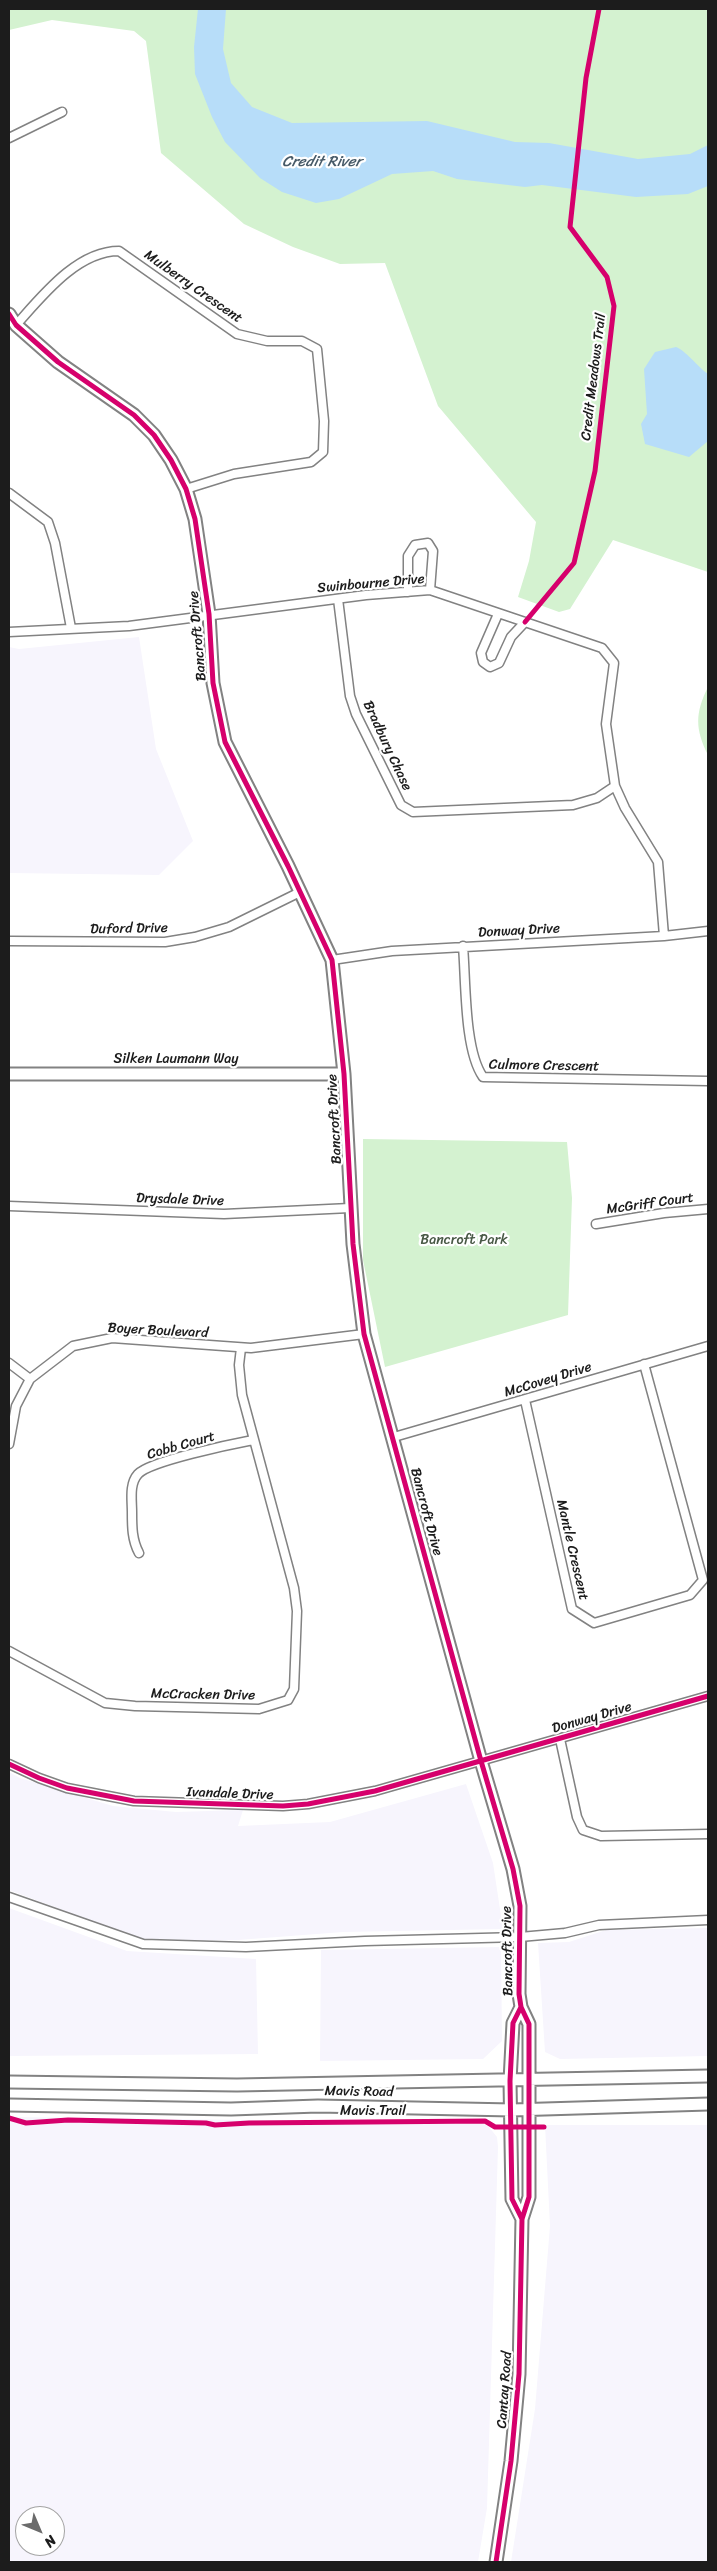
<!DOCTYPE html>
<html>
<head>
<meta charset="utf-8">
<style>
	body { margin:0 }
	#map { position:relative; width:717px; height:2571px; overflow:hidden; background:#fff; font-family:Sriracha,sans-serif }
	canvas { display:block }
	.frame { position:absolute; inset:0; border:10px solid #1c1c1c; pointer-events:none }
	.north { position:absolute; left:15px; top:2506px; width:50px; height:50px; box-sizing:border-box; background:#fff; border:1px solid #a4a4a4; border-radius:50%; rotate:135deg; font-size:14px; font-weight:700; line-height:20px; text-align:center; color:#1c1c1c }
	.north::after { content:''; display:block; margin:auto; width:18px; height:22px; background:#6b6b6b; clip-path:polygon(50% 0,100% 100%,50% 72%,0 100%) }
</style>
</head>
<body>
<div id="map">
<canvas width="717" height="2571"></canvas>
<div class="frame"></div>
<div class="north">N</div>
</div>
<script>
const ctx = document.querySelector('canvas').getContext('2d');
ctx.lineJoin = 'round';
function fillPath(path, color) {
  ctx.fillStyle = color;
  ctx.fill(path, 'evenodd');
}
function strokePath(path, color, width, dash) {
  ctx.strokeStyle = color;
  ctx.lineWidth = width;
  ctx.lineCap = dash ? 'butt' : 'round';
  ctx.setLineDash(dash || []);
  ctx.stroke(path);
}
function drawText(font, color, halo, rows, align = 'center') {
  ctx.font = font + ' Sriracha,sans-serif';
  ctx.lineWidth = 4.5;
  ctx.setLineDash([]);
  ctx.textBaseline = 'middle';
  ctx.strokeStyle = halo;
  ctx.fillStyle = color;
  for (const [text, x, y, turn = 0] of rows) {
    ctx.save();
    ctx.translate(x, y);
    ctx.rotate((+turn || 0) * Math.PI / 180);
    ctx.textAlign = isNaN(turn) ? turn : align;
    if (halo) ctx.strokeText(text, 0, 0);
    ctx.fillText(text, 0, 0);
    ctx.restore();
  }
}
fillPath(new Path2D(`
	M139,637l17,112 37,92 -34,34 -150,-2v-226l10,2z
	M9,1772l11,6 93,28 63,6 67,-2 -5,16 92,-4 136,-38 27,79 10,66 -160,3 -105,8 -93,1 -136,-51z
	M9,1908l118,43 129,8 2,95 -249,2z
	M708,1928v128l-148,3 -15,-7 -7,-109 31,-1 37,-12z
	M501,1947l1,94 -19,18 -163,2 1,-111z
	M9,2117l473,6 7,4 8,10 1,10 -11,361 -9,54h-469zM25,2516h30v30h-30z
	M545,2125h163v437h-197l24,-153 15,-183z`), '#f7f5fd');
fillPath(new Path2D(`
	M9,9h699v563l-95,-32 -43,69 -11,3 -41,-15 11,-36 7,-39 -98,-116 -53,-143 -45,1 -47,-17 -49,-23 -83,-71 -15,-112 -12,-10 -82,-11 -43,10z
	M708,687v68c-13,-26 -13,-42 0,-68z
	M363,1139l204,3 5,56 -4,117 -183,52 -22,-107z`), '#d4f2d0');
fillPath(new Path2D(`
	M198,9h28l-3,40 8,34 21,24 40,16 135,-2 88,21 34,1 89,16 52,-5 18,-9v41l-20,8 -52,3 -94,-12 -17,2 -68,-8 -24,-8 -41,3 -53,25 -23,4 -34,-11 -22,-14 -35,-36 -13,-25 -17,-43 -1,-27z
	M676,347c9,3 22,20 32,27v67l-19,16 -44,-13 -4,-20 6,-10 -3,-45 11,-17z`), '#b7ddf9');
const street = new Path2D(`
	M9,138l53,-26
	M16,325c26,-29 61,-74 103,-74l118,83 30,7h35l15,8 7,72 -1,31 -12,10 -77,12 -48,15
	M9,493l39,29 7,21 16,85
	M408,592v-36l7,-11 13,-2 5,8 -3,39
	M338,599l12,97 6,18 45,91 12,7 160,-7 24,-7 18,-12
	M498,614l-17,39 2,9 7,5 9,-4 12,-26 14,-15
	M9,632l120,-6 237,-31 64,-5 172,58 12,15 -8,61 9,62 10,22 33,54 6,74
	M9,941l156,1 30,-5 34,-10 71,-35
	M463,946c3,35 1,104 20,131l225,4
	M332,960l60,-9 272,-15 44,-5
	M9,1206l215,8 126,-6
	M596,1224l68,-11 44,-4
	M9,1363l21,16
	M525,1400l47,209 22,14 96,-28 13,-15 -59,-216
	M394,1437l314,-91
	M9,1444l7,-38 14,-27 43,-33 39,-8 139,10 113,-14
	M139,1553c-7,-13 -7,-26 -7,-41 0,-12 -3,-28 6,-38 12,-13 94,-30 115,-34
	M9,1651l96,52 30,3 124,3 29,-9 6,-11 3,-78 -3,-23 -52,-193 -3,-30 2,-17
	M560,1739l17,78 6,13 18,6 107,-2
	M9,1764l30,14 28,10 67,13 149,5 25,-2 67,-13 333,-95
	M9,1897l134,47 103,3 119,-6 155,-4 45,-4 34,-8 109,-5`);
const secondary = new Path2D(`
	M9,314l7,11 42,37 76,53 20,20 17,25 15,29 9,30 14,95 4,69 12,59 63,124 44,94 12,114 9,170 11,90 117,427 32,108 7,37 -1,88 2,13 8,17v173l-7,22 -3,155 -8,87 -15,101
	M9,1074h335
	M521,2007l-8,16 -3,58 2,118 10,20
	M9,2082l228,3 471,-9
	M9,2105l222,4 87,-3 194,4 196,-6`);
strokePath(street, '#828282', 11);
strokePath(secondary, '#828282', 15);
strokePath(street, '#fff', 8);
strokePath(secondary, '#fff', 11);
strokePath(new Path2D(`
	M9,314l7,11 42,37 76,53 20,20 17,25 15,29 9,30 14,95 4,69 12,59 63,124 44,94 12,114 9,170 11,90 117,427 32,108 7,37 -1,88 2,13 8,17v173l-7,22 -3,155 -8,87 -15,101
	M525,622l49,-59 21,-92 19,-165 -7,-29 -37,-50 16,-149 13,-69
	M9,1764l30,14 28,10 67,13 149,5 25,-2 67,-13 333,-95
	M521,2007l-8,16 -3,58 2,118 10,20
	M9,2118l17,5 42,-3 138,3 9,2 34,-2 236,-2 10,6h49`), '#d6006c', 5);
drawText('14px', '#1c1c1c', '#fff', [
	["Mulberry Crescent",193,287,35],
	["Credit Meadows Trail",594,377,-83],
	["Swinbourne Drive",371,584,-5],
	["Bancroft Drive",198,636,-95],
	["Bradbury Chase",387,746,65],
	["Duford Drive",129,929,-1],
	["Donway Drive",519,931,-3],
	["Silken Laumann Way",176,1059],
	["Culmore Crescent",544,1066,1],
	["Bancroft Drive",335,1119,-93],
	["Drysdale Drive",180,1200,2],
	["McGriff Court",650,1204,-8],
	["Boyer Boulevard",158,1331,3],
	["McCovey Drive",548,1380,-17],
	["Cobb Court",181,1446,-16],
	["Bancroft Drive",426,1512,75],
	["Mantle Crescent",572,1550,77],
	["McCracken Drive",203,1695,1],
	["Donway Drive",592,1718,-16],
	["Ivandale Drive",230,1794,2],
	["Bancroft Drive",508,1951,-91],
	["Mavis Road",359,2092,1],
	["Mavis Trail",373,2111],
	["Cantay Road",505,2390,-86]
]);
drawText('14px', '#495946', '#fff', [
	["Bancroft Park",464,1240]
]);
drawText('italic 15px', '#475a68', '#fff', [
	["Credit River",322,162]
]);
</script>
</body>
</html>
